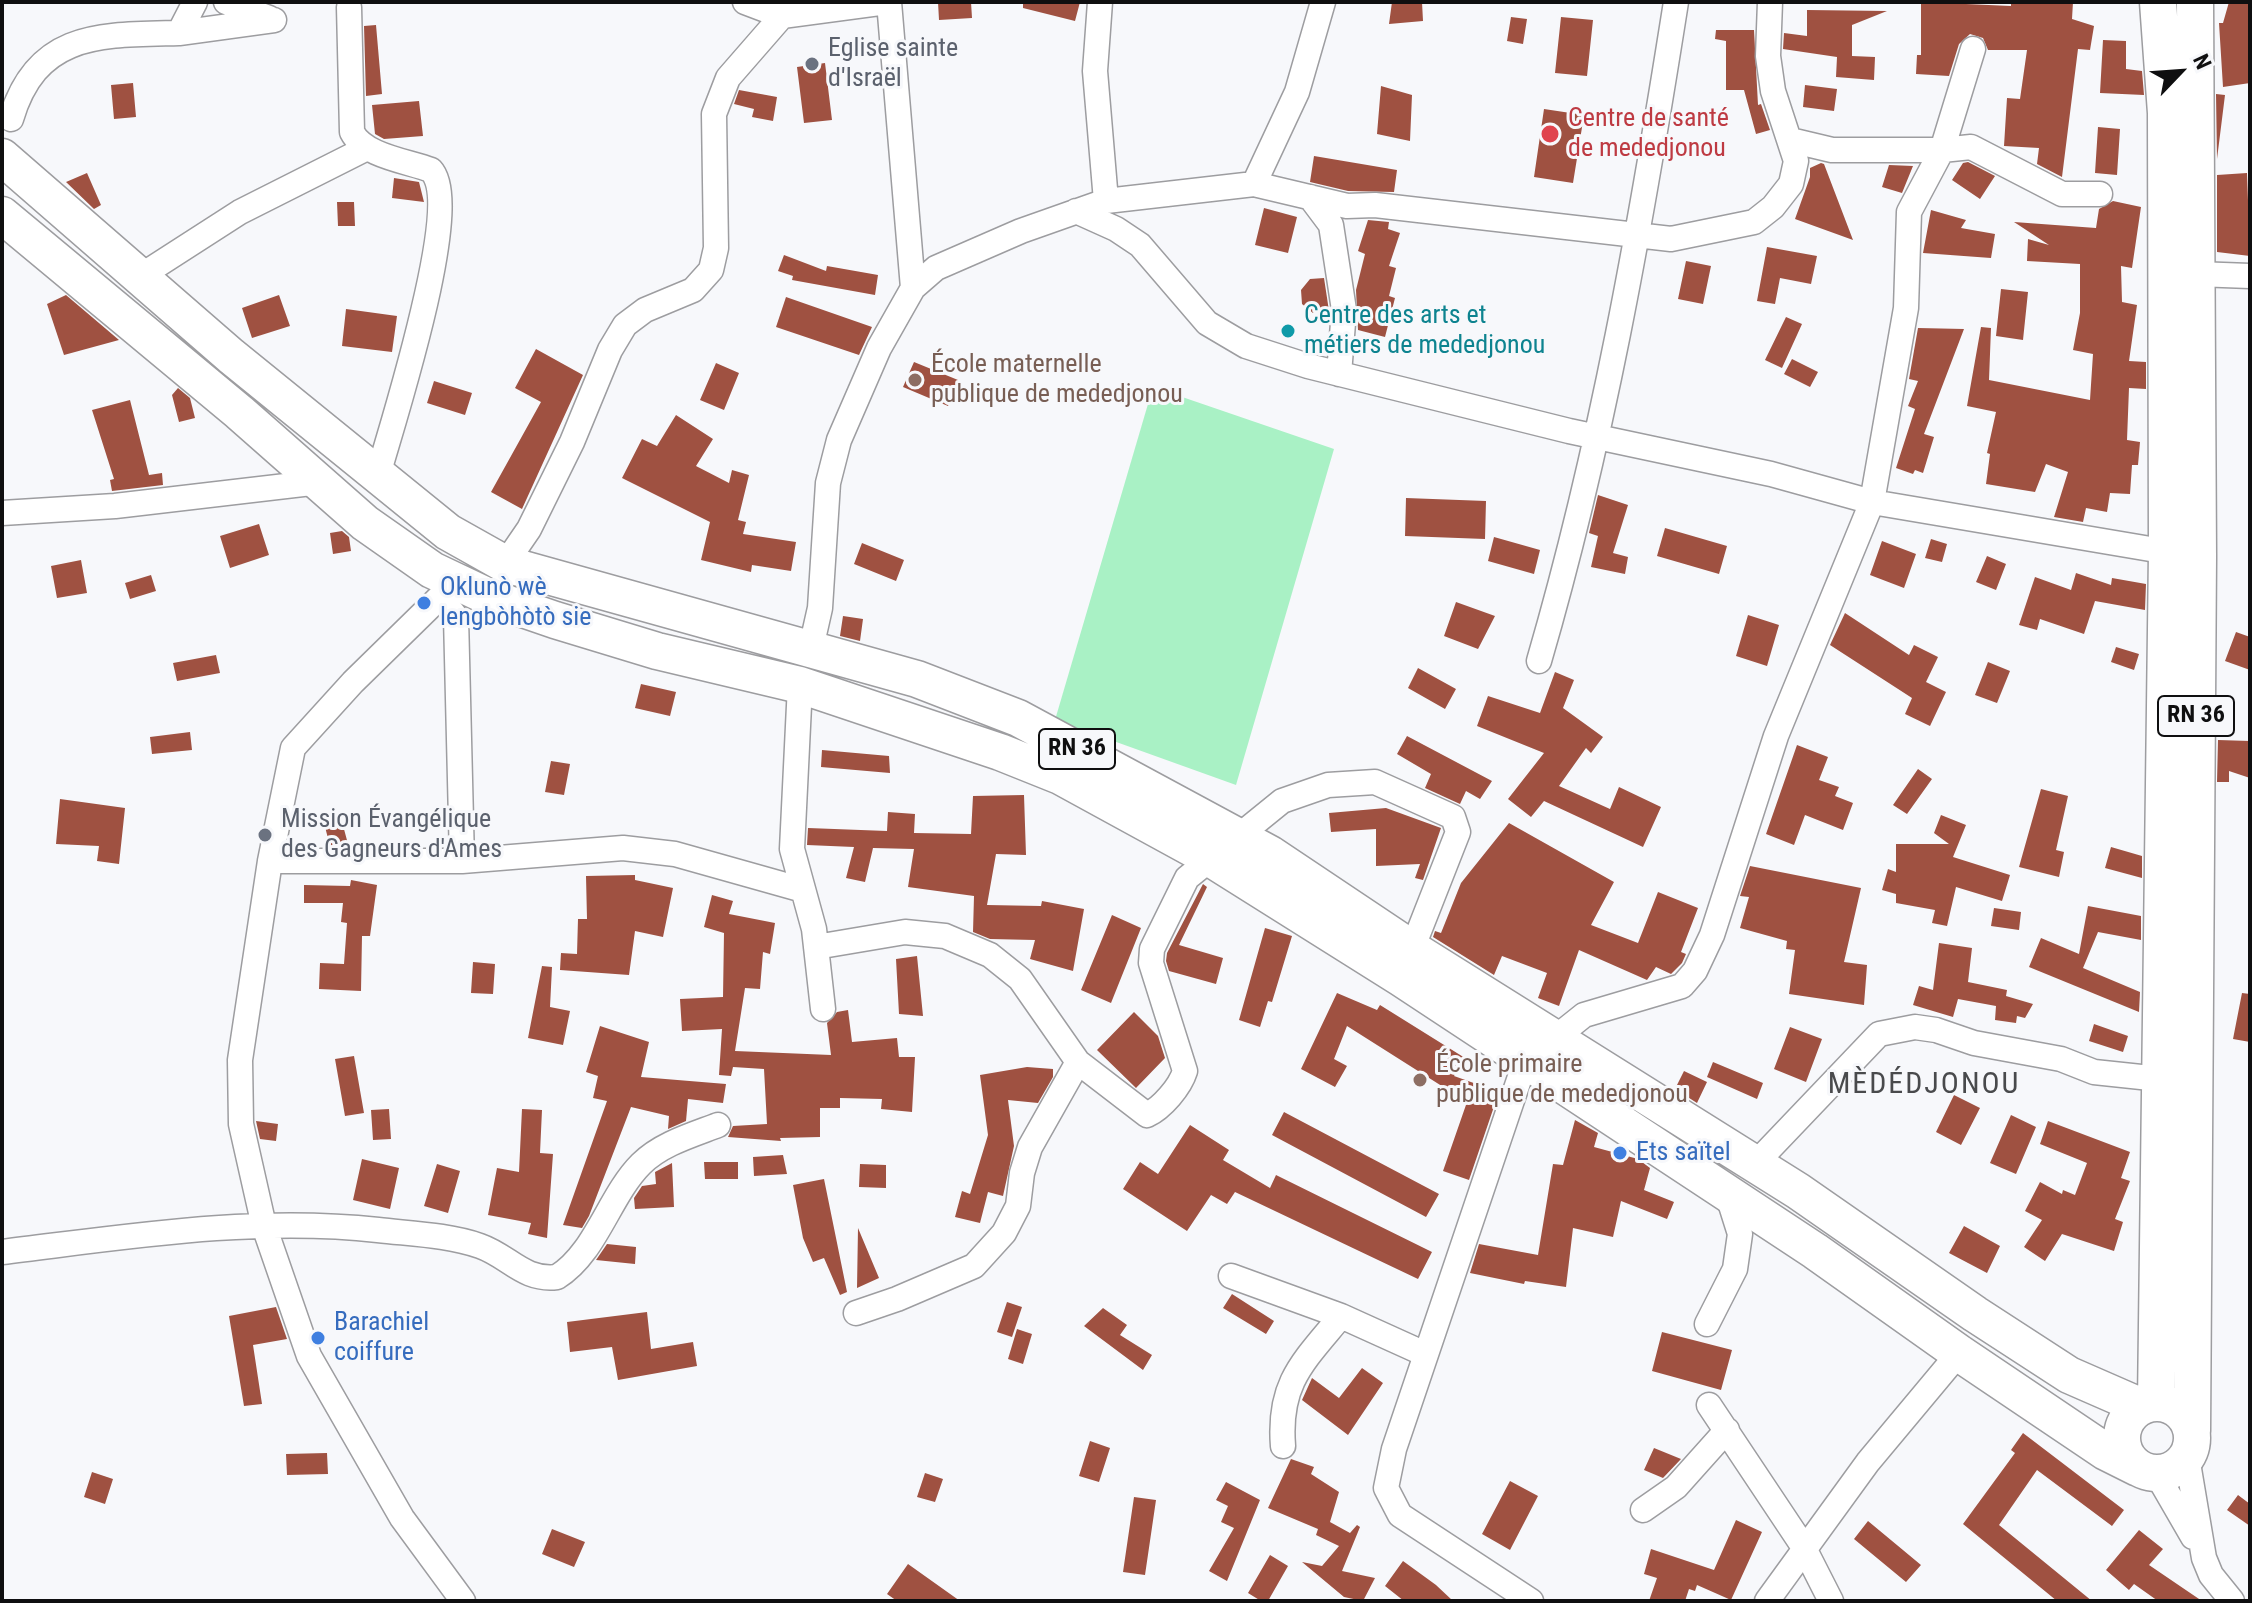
<!DOCTYPE html>
<html>
<head>
<meta charset="utf-8">
<style>
	body { margin:0 }
	#map { position:relative; width:2252px; height:1603px; overflow:hidden; background:#f7f8fb; font-family:"Roboto Condensed",sans-serif }
	canvas { display:block }
	.frame { position:absolute; inset:0; border:4px solid #0f0f10; pointer-events:none }
	.north { position:absolute; left:2140px; top:32px; width:80px; height:80px; -webkit-text-stroke:6px #f7f8fb; paint-order:stroke; rotate:65deg; font-size:22px; font-weight:700; line-height:32px; text-align:center; color:#0f0f10 }
	.north::after { content:''; display:block; margin:auto; width:28px; height:36px; background:#0f0f10; clip-path:polygon(50% 0,100% 100%,50% 72%,0 100%) }
</style>
</head>
<body>
<div id="map">
<canvas width="2252" height="1603"></canvas>
<div class="frame"></div>
<div class="north">N</div>
</div>
<script>
const ctx = document.querySelector('canvas').getContext('2d');
ctx.lineJoin = 'round';
function fillPath(path, color) {
  ctx.fillStyle = color;
  ctx.fill(path, 'evenodd');
}
function strokePath(path, color, width, dash) {
  ctx.strokeStyle = color;
  ctx.lineWidth = width;
  ctx.lineCap = dash ? 'butt' : 'round';
  ctx.setLineDash(dash || []);
  ctx.stroke(path);
}
function drawText(font, color, halo, rows, align = 'center') {
  ctx.font = font + ' "Roboto Condensed",sans-serif';
  ctx.lineWidth = 6;
  ctx.setLineDash([]);
  ctx.textBaseline = 'middle';
  ctx.strokeStyle = halo;
  ctx.fillStyle = color;
  for (const [text, x, y, turn = 0] of rows) {
    ctx.save();
    ctx.translate(x, y);
    ctx.rotate((+turn || 0) * Math.PI / 180);
    ctx.textAlign = isNaN(turn) ? turn : align;
    if (halo) ctx.strokeText(text, 0, 0);
    ctx.fillText(text, 0, 0);
    ctx.restore();
  }
}
fillPath(new Path2D(`
	M1153,387l181,62 -98,336 -181,-65z`), '#a9f1c5');
fillPath(new Path2D(`
	M938,2h33l1,16 -33,2z
	M1023,2h57l-5,19 -52,-13z
	M1392,2h30l1,19 -34,3z
	M1921,2l90,4v-4h62l-1,17 22,7 -4,24 -12,-1 -16,128 -25,-13 2,-16 -35,-2 3,-48 13,1 7,-49h-39l-5,-12 -13,-4 -11,10 -10,32 -33,-2 1,-19h4z
	M2229,2h21v81l-27,4 -4,-64h4z
	M1807,10l80,1 -35,14v31l23,1 -1,23 -38,-3 1,-20 -54,-8 1,-16 23,3z
	M1511,17l16,2 -4,25 -16,-3z
	M1561,17l32,3 -6,56 -32,-3z
	M376,25l6,69 -16,2 -2,-70z
	M1716,30h38l4,75 3,-1 9,26 -14,4 -12,-44h-18v-49l-11,-2z
	M2103,40l23,1v28l16,2 2,24 -44,-2z
	M825,63l7,57 -28,3 -7,-56z
	M133,83l3,34 -22,2 -3,-34z
	M1805,85l32,4 -3,22 -31,-4z
	M1381,86l31,9 -2,46 -33,-7z
	M739,90l38,7 -4,24 -21,-4 2,-8 -20,-5z
	M2216,94l9,1 -8,64z
	M419,101l4,35 -39,3 -9,-5 -3,-29z
	M1544,109l40,6 -11,68 -39,-6z
	M2098,127l22,2 -3,46 -22,-2z
	M1314,156l83,14 -3,22 -46,-1 -38,-9z
	M1968,162l27,14 -15,23 -28,-19 11,-17z
	M1821,163l3,1 29,76 -58,-21 15,-42v-9z
	M1889,165l24,1 -11,27 -20,-6z
	M87,173l14,32 -7,4 -28,-27z
	M2247,173l3,83 -33,-4v-77z
	M394,178l25,4 5,20 -32,-4z
	M2113,201l28,6 -9,61 -11,-2 1,36 15,3 -8,56 17,1v27l-17,-1 -2,52 13,2 -2,23h-6l-2,29 -20,-1 -3,19 -21,-4 -3,14 -29,-5 14,-45 -22,-8 -11,28 -49,-8 4,-30 -3,-1 9,-41 -29,-6 14,-79 10,1 -2,52 101,20 3,-46 -20,-4 7,-37v-49l-53,-3 1,-22 21,6 -35,-23 82,6 3,-19z
	M337,202h17l1,24h-17z
	M1264,208l33,9 -9,36 -33,-8z
	M1931,210l35,10 -5,8 34,6 -4,24 -68,-5z
	M1368,220l21,2 -1,7 12,4 -11,33 7,2 -7,28 6,2 -10,39 -27,-7 -2,-40 9,-36 -7,-3z
	M1767,247l50,9 -6,28 -31,-6 -5,26 -18,-3z
	M784,255l42,16 1,-5 51,9 -3,20 -83,-15 1,-4 -15,-5z
	M1686,261l25,5 -8,38 -25,-5z
	M1324,278l5,33 -16,2 -11,-9 -1,-14 9,-11z
	M2001,289l27,3 -5,48 -27,-4z
	M66,295l53,45 -55,15 -17,-51z
	M279,295l11,31 -38,12 -10,-30z
	M786,297l86,30 -13,28 -83,-28z
	M346,309l51,7 -5,36 -50,-6z
	M1786,317l16,7 -20,44 -17,-8z
	M1918,328l46,1 -40,105 10,3 -11,36 -8,-3 -2,4 -17,-6 19,-59 -7,-3 10,-25 -9,-2z
	M536,349l47,26 -61,134 -31,-17 50,-90 -26,-14z
	M1792,359l26,13 -8,15 -26,-13z
	M914,362l44,18 -10,26 -45,-19z
	M716,363l23,10 -15,37 -24,-10z
	M434,381l38,12 -7,22 -38,-12z
	M178,388l12,10 5,20 -16,4 -7,-27z
	M130,400l19,75 13,-2 1,12 -51,6 -2,-11 4,-1 -22,-69z
	M676,415l37,24 -17,27 33,17 3,-13 17,5 -11,45 8,2 -3,12 53,8 -5,29 -39,-6 -1,7 -50,-12 9,-38 -88,-44 20,-39 15,7z
	M1598,495l30,10 -15,48 15,4 -3,17 -34,-7 7,-31 -9,-3z
	M1406,498l80,3 -1,38 -80,-3z
	M259,524l10,31 -39,13 -10,-32z
	M1665,528l62,18 -8,28 -62,-18z
	M342,531l7,6 2,14 -18,3 -3,-21z
	M1494,537l46,13 -6,24 -46,-13z
	M1931,539l16,5 -5,18 -17,-4z
	M1882,541l34,13 -12,34 -34,-13z
	M862,543l42,17 -8,21 -42,-17z
	M1987,556l19,8 -10,26 -20,-8z
	M81,560l6,33 -30,5 -6,-32z
	M2076,573l35,12 1,-7 34,6 -1,26 -50,-9 -11,33 -44,-15 -3,11 -18,-5 16,-48 36,13z
	M151,575l5,16 -26,8 -5,-16z
	M1456,602l39,14 -17,33 -34,-13z
	M1845,613l64,42 5,-10 24,12 -12,25 20,10 -16,34 -25,-12 7,-16 -82,-53z
	M1748,615l31,10 -12,41 -31,-10z
	M843,616l20,3 -3,22 -20,-5z
	M2236,632l14,5v33l-25,-9z
	M2116,647l23,7 -5,16 -23,-8z
	M216,655l4,18 -43,8 -4,-18z
	M1988,662l22,9 -13,32 -22,-8z
	M1418,668l38,21 -11,20 -37,-21z
	M1555,672l19,8 -11,28 40,29 -12,16 -5,-5 -27,38 51,23 9,-22 42,20 -18,40 -99,-46 -13,16 -23,-18 36,-46 -67,-27 11,-30 52,17z
	M641,684l35,8 -6,24 -35,-8z
	M190,732l2,18 -40,4 -2,-17z
	M1407,736l85,45 -12,18 -14,-8 -6,13 -35,-16 6,-14 -34,-20z
	M2218,740l32,1v37l-21,-7v11h-12z
	M1797,745l31,12 -9,23 20,7 -4,9 18,7 -10,27 -38,-15 -11,30 -28,-11z
	M822,750l67,6 1,17 -69,-6z
	M551,761l19,3 -6,31 -19,-3z
	M1918,769l14,10 -25,35 -14,-9z
	M2041,789l27,7 -12,54 8,2 -5,25 -40,-10z
	M1024,795l2,60 -30,-1 -9,51 54,1 1,-5 42,8 -11,62 -43,-12 5,-19 -45,-1 -17,-7 1,-36 -66,-9 6,-38 -41,-1 -8,34 -19,-4 8,-31 -47,-2 1,-17 79,3 1,-19 27,2 -1,19 57,1 2,-38z
	M60,799l65,9 -6,56 -22,-3 2,-15 -43,-2z
	M1386,808l55,20 -18,52 -8,-2 5,-14 -44,2v-37l-45,3 -2,-19z
	M1941,815l25,10 -13,32 57,18 -8,26 -46,-14 -9,39 -15,-3 3,-13 -39,-7v-9l-14,-4 6,-21 8,3v-28h53l-15,-11z
	M341,818l7,26 -18,2 -6,-23z
	M1509,823l105,59 -23,43 47,18 20,-51 40,16 -17,44 5,2 -4,9 -11,11 -15,-7 -9,13 -68,-30 -20,56 -21,-8 9,-25 -45,-17 -8,19 -61,-38 2,-6 6,2 20,-50z
	M2111,847l31,9v22l-37,-10z
	M1750,866l111,22 -17,74 23,3 -3,40 -75,-11 6,-44 -9,-1 1,-8 -47,-13 9,-31 -9,-1z
	M635,875v5l38,8 -10,49 -28,-6 -6,44 -69,-5 1,-17 16,1 1,-35h9l-1,-43z
	M351,880l26,5 -7,51h-8l-1,55 -42,-2 1,-26 24,1 3,-41 -6,-1 2,-19h-39v-18l46,1z
	M1203,884l4,3 -28,58 44,13 -7,26 -47,-13 -3,-10 1,-8z
	M712,895l21,6 -4,13 46,9 -5,31 -7,-2 -3,37 -15,-1 -10,63 96,4 -4,-32 10,-11 11,-2 4,32 45,-4 2,19h16l-3,55 -31,-3 1,-10 -42,-1v10h-20v29l-40,1 1,3 -53,-4 5,-11 34,-2 -3,-55 -31,-2 -2,9 -12,-1 3,-46 -40,2 -2,-32 43,-2 1,-64 -20,-6z
	M2088,906l53,10v24l-43,-8 -15,36 57,24 -1,20 -110,-45 12,-29 38,16z
	M1994,908l27,4 -2,18 -28,-4z
	M1112,915l29,13 -30,75 -30,-13z
	M1265,928l27,8 -20,66 -4,-1 -8,26 -21,-7z
	M1939,943l33,5 -4,34 39,8 -1,6 27,8 -8,14 -8,-2 -1,7 -21,-3 1,-14 -38,-7 -5,18 -40,-12 6,-19 14,4z
	M917,956l6,60 -24,-2 -3,-55z
	M473,962l22,2 -2,30 -22,-1z
	M542,966l10,1 -2,40 20,4 -7,34 -35,-7z
	M1337,993l40,17 3,-5 85,53 -11,18 45,16 -30,88 -26,-9 24,-69 -120,-76 -13,33 13,7 -12,21 -34,-18z
	M2242,993l8,1v48l-17,-3z
	M1134,1012l24,24 7,22 -29,30 -39,-38z
	M2094,1024l34,12 -5,16 -34,-11z
	M600,1026l49,16 -8,35 85,7 -3,19 -35,-4 -2,22 -18,8 1,-13 -38,-9 -42,109 -7,12 -19,-3 44,-124 -14,-3 5,-22 -12,-4z
	M1790,1027l32,12 -16,43 -32,-13z
	M354,1056l10,57 -19,3 -10,-57z
	M1713,1062l50,21 -6,16 -50,-22z
	M1027,1067l26,2v8l-15,26 -30,-3 6,46 -11,50 -15,-4 -8,31 -25,-6 7,-26 8,3 18,-59 -8,-60z
	M1684,1071l23,11 -10,21 -22,-14z
	M1954,1095l26,13 -19,37 -25,-13z
	M389,1109l2,30 -18,1 -2,-30z
	M522,1109l20,1 -2,43 13,1 -6,84 -19,-4 3,-11 -43,-8 9,-47 22,4z
	M1284,1112l155,82 -13,23 -154,-82z
	M2011,1115l25,12 -20,47 -26,-11z
	M1575,1120l23,13 -4,14 44,12 12,9 -6,22 30,12 -7,17 -46,-18 -8,36 -40,-9 -7,59 -41,-6 -1,3 -54,-11 9,-29 59,11 15,-91 10,1z
	M256,1121l22,3 -2,17 -16,-2z
	M2048,1121l82,31 -9,26 9,3 -15,38 8,3 -9,29 -52,-17 -17,27 -21,-14 18,-27 -17,-9 15,-29 22,12 1,-4 12,5 12,-32 -47,-19z
	M1190,1125l39,25 -6,10 47,28 6,-13 156,77 -14,27 -183,-87 -8,12 -16,-9 -24,36 -64,-42 17,-27 18,12z
	M783,1155l4,19 -33,2 -1,-19z
	M362,1159l37,9 -9,41 -37,-9z
	M704,1162h34v17h-33z
	M672,1163l2,44 -39,2 -1,-11 8,-12 14,-2 -1,-12z
	M437,1164l23,7 -12,42 -24,-7z
	M860,1164l26,1v23l-27,-1z
	M824,1179l23,113 -7,3 -16,-37 -11,4 -10,-24 -10,-53z
	M1964,1226l36,20 -13,27 -38,-20z
	M858,1228l21,50 -22,10z
	M607,1244l29,3 -1,17 -39,-4z
	M1232,1294l42,27 -8,13 -43,-26z
	M1007,1302l15,5 -10,30 -15,-5z
	M276,1307l11,32 -34,6 9,59 -18,2 -15,-90z
	M1103,1308l24,17 -7,10 32,20 -9,15 -59,-44z
	M647,1312l4,37 42,-7 4,24 -79,14 -6,-33 -42,5 -3,-30z
	M1017,1329l15,5 -9,30 -15,-5z
	M1662,1332l70,18 -11,40 -69,-19z
	M1362,1368l21,15 -35,52 -46,-35 10,-22 27,20z
	M2023,1433l101,77 -12,16 -75,-56 -38,55 93,76h-35l-94,-77 52,-71 -4,-3z
	M1090,1441l20,7 -11,34 -20,-6z
	M1654,1448l27,11 -18,19 -19,-8z
	M327,1453l1,21 -41,1 -1,-21z
	M1291,1459l23,8 -3,7 28,18 -9,30 20,11 7,-8 3,2 -18,44 33,7 -12,23 -19,-4 -42,-35 20,4 17,-20 -23,-11 2,-6 -50,-21z
	M92,1472l21,7 -8,25 -21,-7z
	M925,1473l18,6 -8,23 -18,-5z
	M1510,1481l28,15 -28,54 -28,-16z
	M1226,1482l34,18 -33,81 -18,-10 25,-43 -13,-6 7,-16 -12,-6z
	M2238,1495l12,9v22l-23,-16z
	M1134,1497l22,3 -11,75 -22,-3z
	M1736,1520l26,12 -31,68 -34,-15 -2,6 -6,-2 -4,12h-36l8,-23 -13,-4 7,-25 63,21z
	M1868,1521l53,44 -15,17 -52,-43z
	M552,1529l33,13 -11,25 -32,-13z
	M2139,1530l24,19 -14,16 53,36h-44l-24,-17 -5,6 -23,-20z
	M1270,1555l18,11 -20,35h-7l-13,-8z
	M1403,1561l33,24 17,16h-49l-19,-15z
	M908,1564l52,37h-63l-10,-7z`), '#9f5141');
const minor = new Path2D(`
	M226,2l43,16
	M745,2l37,14
	M889,2l24,286
	M1100,2l-5,69 11,130
	M349,7l3,125c12,24 55,29 79,38 33,35 -39,254 -53,305
	M179,33l95,-13
	M11,119c26,-88 90,-84 168,-86l16,-31
	M1790,140l42,10h110l29,-3 91,47h38
	M1254,184l43,-92 26,-90
	M1310,197l21,28 13,85 -5,64
	M1076,211l40,18 24,16 67,78 39,23 62,20 261,65 202,43 101,28 308,52
	M2196,274l54,2
	M139,277l101,-65 127,-64
	M2,513l113,-7 205,-24
	M505,564l24,-35 43,-87 38,-92 15,-25 20,-15 48,-20 18,-20 5,-22 -2,-134 14,-36 54,-62 105,-14
	M432,570l15,20 -94,92 -60,66 -23,113 -30,199 1,64 23,102 45,130 93,162 61,83
	M811,648l9,-40 8,-125 11,-43 40,-92 34,-60 23,-20 85,-37 85,-30 148,-17 93,22 28,-1 296,34 83,-17 19,-15 18,-23 5,-23 -23,-70 -5,-35 2,-54
	M1539,661c63,-216 102,-437 137,-659
	M800,685l-8,164 22,80 9,80
	M270,861h192l-6,-244 -15,-19
	M462,861l161,-13 52,6 128,36
	M816,947l89,-15 40,4 45,19 30,24 58,83 69,53c15,-7 33,-28 38,-44l-34,-108 1,-14 35,-71 95,-77 46,-16 47,-3 78,35 5,15 -46,117
	M1755,1164l124,-130 36,-7 21,3 38,13 87,16 33,13 66,7
	M2,1252c124,-15 251,-36 376,-22 35,4 70,5 102,16 29,10 43,35 77,31 39,-24 52,-81 84,-113 20,-20 51,-29 77,-39
	M1231,1276l110,40 84,38
	M856,1313l41,-14 77,-33 30,-33 14,-27 4,-33 8,-26 48,-85
	M1707,1324l28,-55 5,-35 -12,-38
	M1709,1405l94,141 28,55
	M1283,1446c-5,-63 20,-84 58,-130
	M2187,1457l17,101 7,17 21,26
	M2156,1473l37,64
	M1643,1510l33,-23 51,-57
	M1531,1601l-131,-86 -14,-27 8,-39 131,-387 59,-47 98,-29 13,-15 17,-36 64,-199 96,-234 34,-194 3,-96 33,-62 31,-101
	M1767,1601l101,-139 91,-109`);
const primary = new Path2D(`
	M2,157l229,199 217,176 57,32 412,115 101,39 252,136 142,95 386,242 177,123 94,61 71,31
	M2,215l237,197 126,111 67,47 59,28 64,22 102,31 143,34 200,67 60,24 150,82 191,120 414,273 144,102 147,99 32,16
	M2156,1402l11,-850 -1,-439 -8,-111
	M2122 1438a35 35 0 1 1 70 0a35 35 0 1 1-70 0Z
	M2192,1431l6,-874 -3,-555`);
strokePath(minor, '#9d9da0', 27);
strokePath(primary, '#9d9da0', 39);
strokePath(minor, '#fff', 24);
strokePath(primary, '#fff', 36);
for (const [x, y, r, color] of [
	[812,64,8,"#6b7280"],
	[1550,134,10,"#e0444e"],
	[1288,331,8,"#0f9aa8"],
	[915,380,8,"#8d6e63"],
	[424,603,8,"#3f7fe0"],
	[265,835,8,"#6b7280"],
	[1420,1080,8,"#8d6e63"],
	[1620,1153,8,"#3f7fe0"],
	[318,1338,8,"#3f7fe0"]
]) {
  const dot = new Path2D();
  dot.arc(x, y, r, 0, 2 * Math.PI);
  ctx.fillStyle = color;
  ctx.fill(dot);
  strokePath(dot, '#f7f8fb', 3);
}
for (const [x, y, w] of [
	[2196,716,76],
	[1077,749,76]
]) {
  const box = new Path2D();
  box.roundRect(x - w / 2, y - 20, w, 40, 6);
  ctx.fillStyle = '#f7f8fb';
  ctx.fill(box);
  strokePath(box, '#0f0f10', 2);
}
drawText('bold 24px', '#0f0f10', null, [
	["RN 36",2196,716],
	["RN 36",1077,749]
]);
drawText('26px', '#5b616d', '#f7f8fb', [
	["Eglise sainte",828,49],
	["d'Israël",828,79],
	["Mission Évangélique",281,820],
	["des Gagneurs d'Ames",281,850]
], 'left');
drawText('26px', '#be3a42', '#f7f8fb', [
	["Centre de santé",1568,119],
	["de mededjonou",1568,149]
], 'left');
drawText('26px', '#0d838f', '#f7f8fb', [
	["Centre des arts et",1304,316],
	["métiers de mededjonou",1304,346]
], 'left');
drawText('26px', '#785e54', '#f7f8fb', [
	["École maternelle",931,365],
	["publique de mededjonou",931,395],
	["École primaire",1436,1065],
	["publique de mededjonou",1436,1095]
], 'left');
drawText('26px', '#366cbe', '#f7f8fb', [
	["Oklunò wè",440,588],
	["lengbòhòtò sie",440,618],
	["Ets saïtel",1636,1153],
	["Barachiel",334,1323],
	["coiffure",334,1353]
], 'left');
ctx.letterSpacing = '2px';
drawText('30px', '#494a4c', '#f7f8fb', [
	["MÈDÉDJONOU",1924,1085]
]);
ctx.letterSpacing = '0px';
</script>
</body>
</html>
